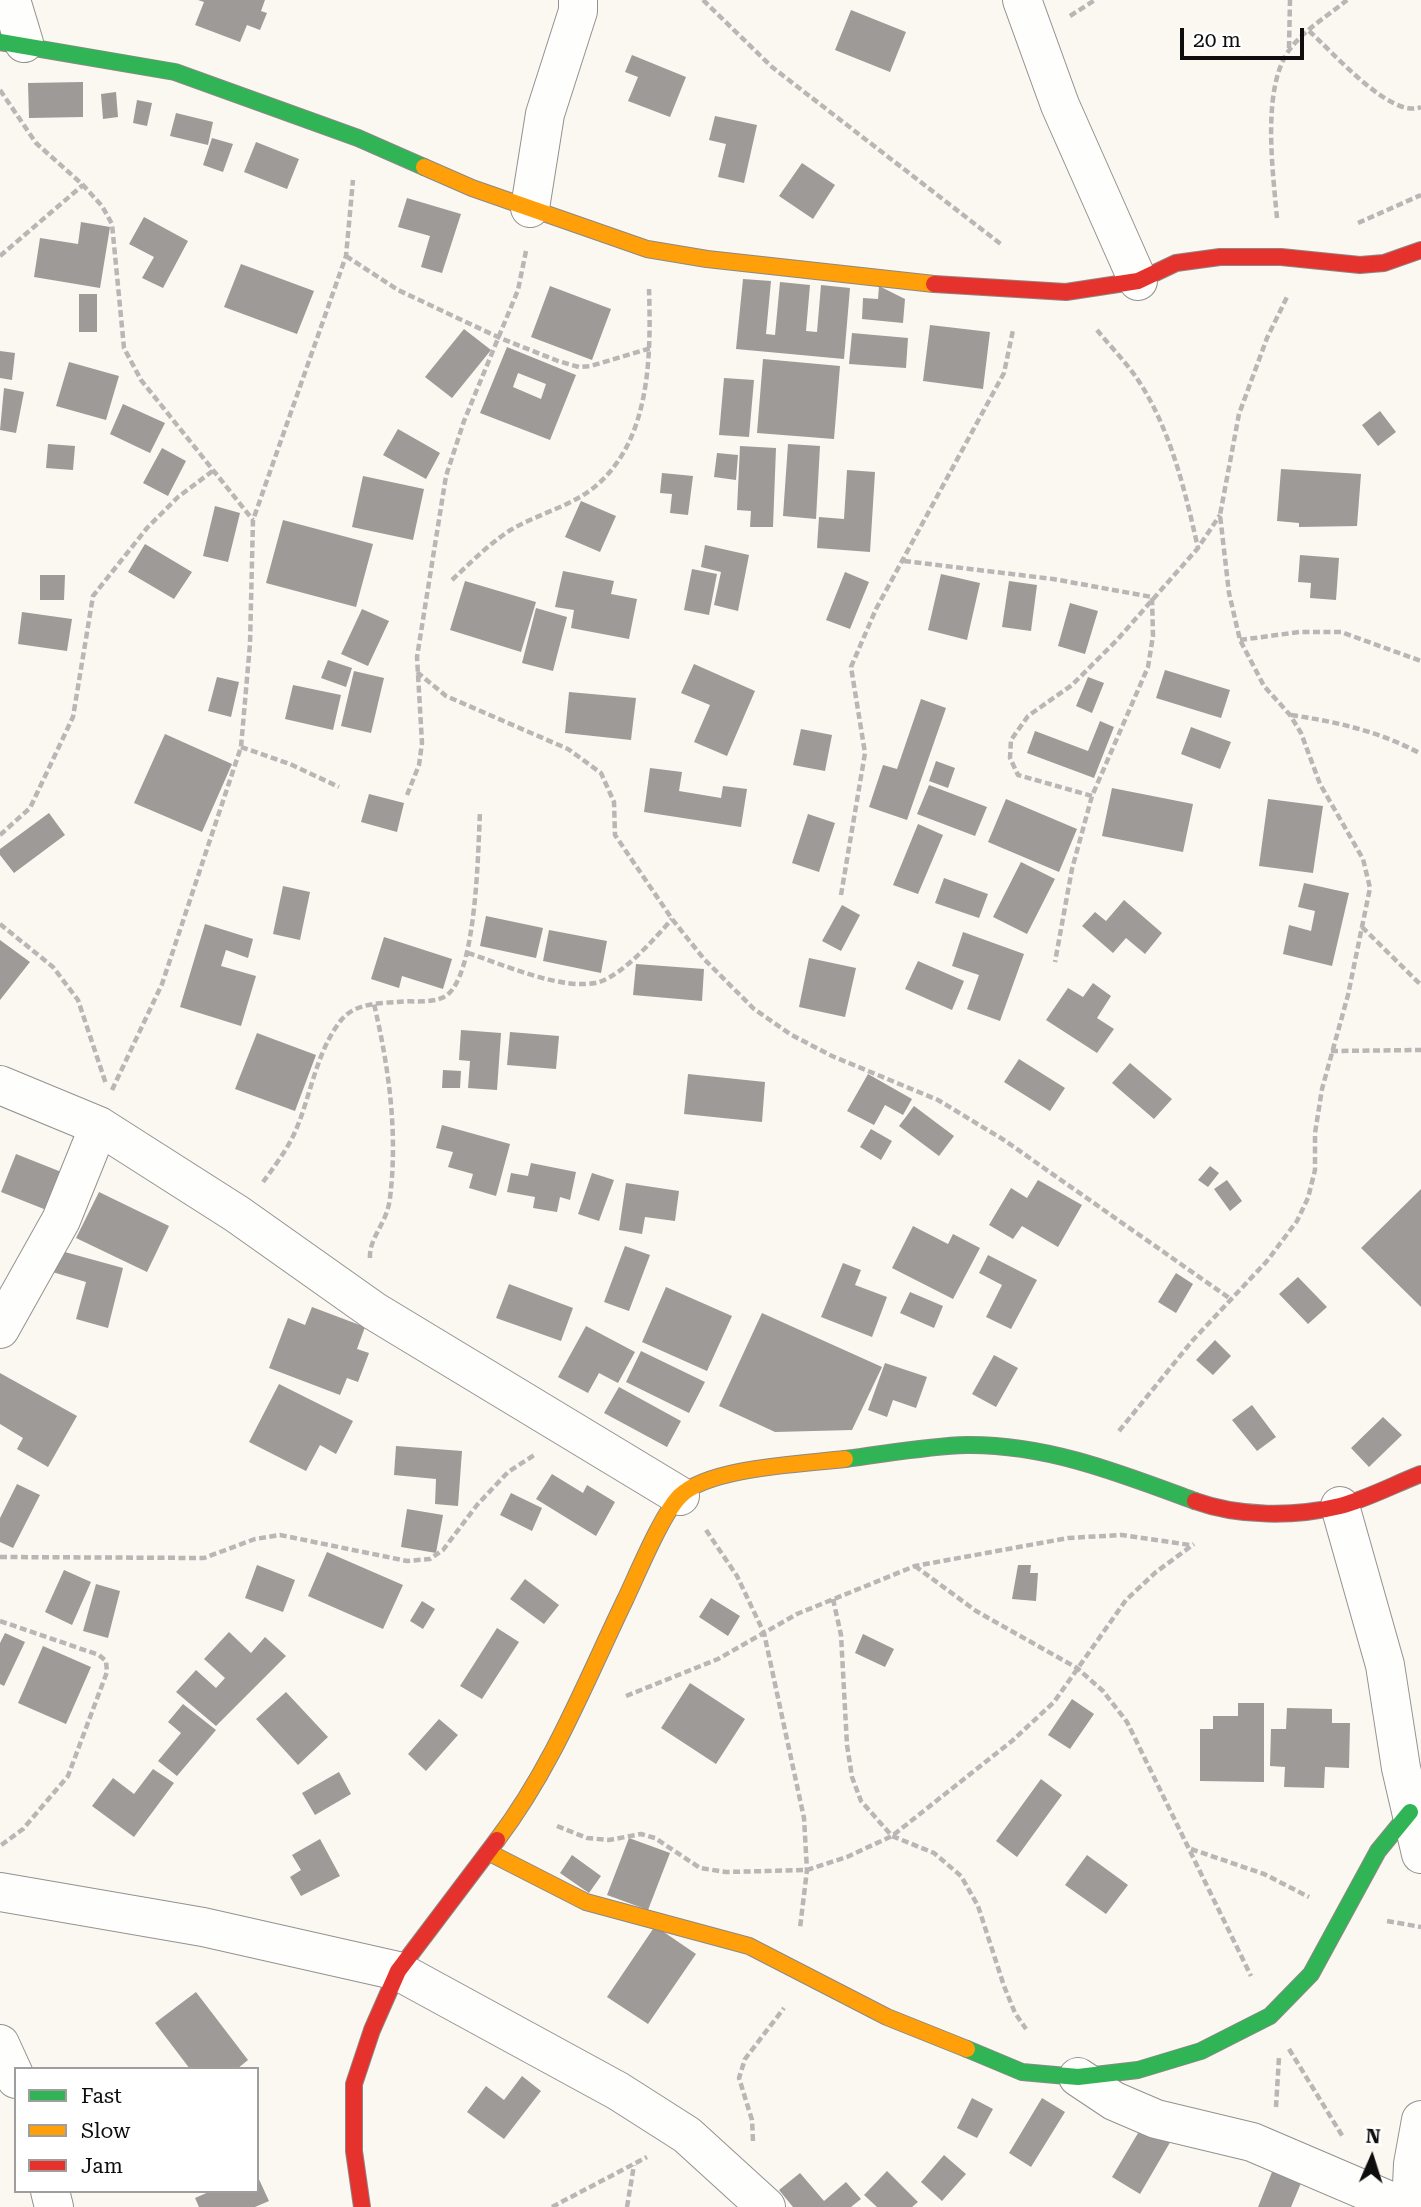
<!DOCTYPE html>
<html>
<head>
<meta charset="utf-8">
<style>
	body { margin:0 }
	#map { position:relative; width:1421px; height:2207px; overflow:hidden; background:#fbf7f1; font-family:"Roboto Serif",serif }
	canvas { display:block }
	.legend { position:absolute; left:14px; top:2067px; width:245px; height:126px; box-sizing:border-box; background:#fff; border:2px solid #9e9e9e; margin:0; padding:9px 12px; list-style:none; font-size:21px; color:#0d0d0d }
	.legend li { display:flex; align-items:center; gap:14px; height:35px }
	.legend b { width:35px; border:2px solid #9e9e9e }
	.north { position:absolute; left:1337px; top:2123px; width:70px; height:70px; -webkit-text-stroke:5px #fff; paint-order:stroke; rotate:3deg; font-size:19px; font-weight:700; line-height:28px; text-align:center; color:#0d0d0d }
	.north::after { content:''; display:block; margin:auto; width:24px; height:32px; background:#0d0d0d; clip-path:polygon(50% 0,100% 100%,50% 72%,0 100%) }
	.scale { position:absolute; left:1180px; top:28px; width:124px; height:32px; box-sizing:border-box; border:4px solid #0d0d0d; border-top:0; padding-left:9px; font-size:21px; line-height:24px; white-space:nowrap; color:#0d0d0d; -webkit-text-stroke:5px #fff; paint-order:stroke }
</style>
</head>
<body>
<div id="map">
<canvas width="1421" height="2207"></canvas>
<ul class="legend">
<li><b style="height:9px;background:#30b455"></b>Fast</li>
<li><b style="height:9px;background:#ff9f0a"></b>Slow</li>
<li><b style="height:9px;background:#e5322d"></b>Jam</li>
</ul>
<div class="north">N</div>
<div class="scale">20 m</div>
</div>
<script>
const ctx = document.querySelector('canvas').getContext('2d');
ctx.lineJoin = 'round';
function fillPath(path, color) {
  ctx.fillStyle = color;
  ctx.fill(path, 'evenodd');
}
function strokePath(path, color, width, dash) {
  ctx.strokeStyle = color;
  ctx.lineWidth = width;
  ctx.lineCap = dash ? 'butt' : 'round';
  ctx.setLineDash(dash || []);
  ctx.stroke(path);
}
fillPath(new Path2D(`
	M198,0h67l-4,11 6,2 -7,17 -13,-5 -7,17 -45,-17 9,-23z
	M851,10l55,22 -16,40 -55,-22z
	M632,55l54,22 -16,40 -42,-16 10,-24 -13,-5z
	M83,82v35l-54,1 -1,-35z
	M116,92l2,25 -15,2 -2,-25z
	M137,100l15,3 -5,23 -14,-3z
	M176,113l37,9 -5,23 -38,-9z
	M715,116l42,9 -13,58 -26,-6 8,-33 -17,-4z
	M212,138l21,6 -10,28 -20,-7z
	M256,142l43,17 -12,30 -43,-17z
	M802,163l33,22 -22,34 -34,-23z
	M407,198l54,16 -19,59 -21,-6 9,-31 -32,-9z
	M144,217l44,24 -25,47 -21,-10 12,-21 -25,-13z
	M81,222l29,5 -10,61 -66,-11 6,-39 38,6z
	M241,264l73,27 -17,43 -73,-27z
	M743,279l28,2 -5,53 9,1 5,-53 30,3 -4,46 11,1 4,-47 29,3 -6,71 -108,-10z
	M550,286l61,23 -19,51 -61,-23z
	M879,286l26,13 -2,24 -41,-4 1,-21 15,1z
	M79,294h18v38h-18z
	M930,325l60,7 -7,57 -60,-8z
	M464,329l27,21 -39,48 -27,-21z
	M852,333l56,5 -2,30 -57,-4z
	M507,347l69,28 -26,65 -70,-27zM518,373l28,11 -5,15 -28,-12z
	M0,351l15,2 -3,27 -12,-2z
	M763,359l77,7 -6,73 -77,-6z
	M69,362l50,14 -13,44 -50,-14z
	M724,378l30,2 -5,57 -30,-2z
	M4,388l20,4 -8,41 -16,-3z
	M123,404l42,19 -15,30 -40,-19z
	M1380,411l16,21 -18,14 -16,-21z
	M398,429l42,24 -14,26 -43,-24z
	M48,444l27,2 -2,24 -27,-2z
	M788,444l32,2 -4,73 -33,-3z
	M740,446l36,2 -3,79h-23l1,-16 -14,-1z
	M162,448l24,13 -18,35 -25,-13z
	M717,453l21,2 -2,25 -22,-3z
	M1281,469l80,5 -4,52 -58,1v-4l-22,-2z
	M847,470l28,2 -5,80 -53,-4 2,-31 25,2z
	M662,473l31,3 -5,39 -18,-2 2,-19 -12,-1z
	M363,476l61,13 -11,51 -61,-13z
	M581,501l35,15 -16,36 -35,-15z
	M215,506l25,7 -12,49 -25,-6z
	M283,520l90,24 -17,63 -90,-24z
	M145,544l47,28 -18,27 -46,-27z
	M705,545l44,10 -11,56 -24,-6 7,-33 -20,-5z
	M1300,555l39,3 -3,42 -26,-2 1,-15 -13,-1z
	M692,569l25,5 -8,41 -25,-5z
	M563,571l51,10 -3,13 26,5 -8,40 -58,-11 3,-18 -19,-3z
	M845,572l24,10 -19,47 -24,-9z
	M941,574l39,9 -13,57 -39,-10z
	M40,575h25l-1,25h-24z
	M465,581l71,21 -15,50 -71,-22z
	M1009,581l28,4 -6,46 -29,-4z
	M1070,603l28,8 -13,43 -27,-8z
	M536,608l31,9 -14,54 -31,-8z
	M362,609l27,12 -21,45 -27,-12z
	M22,612l50,7 -5,32 -49,-7z
	M328,660l24,8 -6,19 -25,-9z
	M694,664l61,27 -28,65 -33,-14 16,-37 -29,-12z
	M1165,670l65,20 -9,28 -65,-20z
	M354,671l30,7 -13,55 -30,-7z
	M217,677l22,5 -8,35 -23,-6z
	M1088,677l16,6 -12,30 -16,-7z
	M293,685l48,10 -8,35 -48,-11z
	M569,692l67,6 -5,42 -66,-7z
	M921,699l25,9 -39,112 -38,-13 14,-42 14,4z
	M1100,721l14,6 -20,51 -67,-25 8,-22 53,20z
	M1191,727l40,15 -11,27 -39,-15z
	M801,729l31,6 -7,36 -32,-6z
	M165,734l67,30 -30,68 -68,-29z
	M936,761l19,7 -7,20 -19,-7z
	M650,768l32,4 -3,19 42,7 2,-12 24,3 -6,38 -97,-15z
	M929,785l58,22 -12,29 -58,-22z
	M1112,788l81,16 -10,48 -81,-16z
	M369,794l35,9 -7,29 -36,-10z
	M1006,799l71,30 -18,43 -71,-30z
	M1268,799l55,7 -10,67 -54,-7z
	M49,813l16,22 -51,38 -14,-18v-6z
	M808,814l27,9 -16,49 -27,-9z
	M918,824l25,11 -25,59 -25,-9z
	M1021,862l34,17 -28,55 -34,-17z
	M944,878l44,16 -9,24 -44,-15z
	M1304,883l45,10 -17,73 -49,-12 6,-29 22,6 4,-20 -17,-4z
	M283,886l27,6 -10,48 -27,-6z
	M1124,900l38,33 -17,21 -19,-16 -13,15 -31,-27 13,-14 11,9z
	M842,905l18,10 -19,36 -19,-10z
	M486,916l57,12 -7,30 -56,-12z
	M205,924l48,15 -5,19 -22,-8 -5,16 35,10 -15,50 -61,-19z
	M549,930l58,11 -6,32 -58,-12z
	M963,932l61,22 -24,67 -33,-12 12,-34 -27,-9z
	M384,937l68,22 -9,30 -41,-13 -3,12 -28,-9z
	M0,940l30,22 -30,38z
	M809,958l47,10 -11,49 -46,-10z
	M918,961l46,20 -12,29 -47,-21z
	M636,964l68,5 -2,32 -69,-6z
	M1093,983l18,13 -14,22 17,11 -17,24 -51,-33 22,-32 15,9z
	M461,1030l40,3 -4,57 -29,-2 2,-27 -11,-1z
	M510,1032l49,4 -3,33 -49,-4z
	M257,1033l59,22 -21,56 -60,-22z
	M1019,1059l46,29 -15,23 -46,-29z
	M1130,1063l42,36 -18,20 -42,-36z
	M443,1070l18,1 -1,17h-18z
	M688,1074l77,8 -3,40 -78,-8z
	M868,1074l44,25 -9,16 -18,-10 -11,20 -27,-14z
	M914,1106l40,30 -15,20 -40,-30z
	M442,1125l68,19 -14,52 -27,-8 4,-14 -25,-7 5,-15 -17,-4z
	M871,1129l21,12 -11,19 -21,-13z
	M16,1154l53,21 -15,38 -53,-21z
	M531,1163l45,9 -6,28 -10,-3 -3,15 -24,-4 2,-11 -28,-5 4,-19 17,3z
	M1210,1166l9,7 -11,14 -10,-7z
	M592,1173l22,7 -15,41 -21,-7z
	M1038,1180l44,25 -24,42 -36,-21 -9,13 -24,-14 22,-37 16,10z
	M1227,1180l15,21 -12,10 -16,-22z
	M626,1183l53,8 -4,30 -30,-4 -3,17 -23,-4z
	M1421,1189v118l-60,-59z
	M99,1192l70,34 -22,46 -71,-34z
	M913,1226l35,18 5,-10 27,14 -27,51 -61,-31z
	M625,1246l25,9 -21,56 -25,-9z
	M54,1249l69,19 -15,60 -32,-9 10,-37 -37,-11z
	M988,1255l49,25 -26,49 -25,-12 16,-32 -23,-12z
	M843,1263l18,7 -6,15 32,12 -15,40 -51,-20z
	M1176,1273l17,11 -17,29 -18,-11z
	M1298,1277l29,30 -19,17 -29,-30z
	M509,1284l64,24 -12,33 -65,-23z
	M666,1287l66,29 -25,55 -65,-29z
	M910,1292l33,14 -9,22 -34,-15z
	M312,1307l53,20 -8,22 12,4 -11,29 -11,-4 -7,17 -71,-27 19,-50 17,7z
	M762,1313l120,54 -30,63 -77,2 -56,-26z
	M586,1326l49,26 -17,31 -19,-10 -11,20 -30,-16z
	M1215,1340l16,16 -18,19 -17,-15z
	M641,1351l64,31 -16,31 -63,-31z
	M994,1355l24,13 -22,39 -24,-13z
	M885,1363l42,14 -11,31 -23,-8 -6,17 -19,-7z
	M0,1373l77,43 -29,51 -31,-18 6,-11 -23,-14z
	M279,1384l74,37 -17,33 -16,-9 -14,26 -57,-29z
	M619,1387l62,34 -14,26 -63,-34z
	M1252,1405l24,32 -19,14 -25,-31z
	M1383,1417l19,18 -33,32 -18,-19z
	M396,1446l66,5 -4,55 -23,-2 1,-25 -42,-4z
	M552,1474l31,19 4,-8 28,17 -19,34 -60,-37z
	M17,1484l23,11 -27,53 -13,-6v-24z
	M511,1493l31,15 -10,23 -32,-16z
	M407,1509l36,6 -7,38 -35,-6z
	M327,1552l76,33 -20,44 -75,-33z
	M257,1565l38,15 -12,32 -38,-14z
	M1018,1565h13l-1,8h8l-2,28 -24,-2z
	M64,1570l27,12 -19,43 -27,-13z
	M525,1579l34,26 -15,19 -34,-25z
	M96,1584l24,7 -12,47 -25,-7z
	M711,1598l29,18 -12,20 -29,-19z
	M422,1601l13,8 -12,20 -13,-8z
	M497,1628l22,14 -37,57 -22,-13z
	M229,1632l22,21 14,-16 21,19 -70,70 -40,-34 20,-22 20,18 9,-10 -21,-19z
	M5,1633l20,9 -21,44 -4,-2v-41z
	M863,1634l31,15 -9,18 -30,-14z
	M43,1646l48,21 -25,57 -48,-21z
	M690,1683l55,36 -29,45 -55,-36z
	M286,1692l42,45 -30,28 -42,-46z
	M1072,1699l22,15 -24,35 -22,-14z
	M1238,1703h26v79l-64,-1v-52h13v-13h25z
	M183,1704l33,26 -39,46 -19,-15 23,-28 -13,-11z
	M1287,1708l45,1v14h18l-1,45 -24,-1 -1,21 -40,-1 1,-20 -15,-1 1,-37h15z
	M439,1719l19,16 -32,36 -18,-17z
	M153,1769l21,14 -40,54 -42,-31 21,-28 21,16z
	M339,1772l12,22 -36,21 -13,-22z
	M1041,1779l21,16 -45,62 -21,-16z
	M629,1838l41,15 -22,57 -41,-15z
	M320,1839l20,37 -39,20 -11,-19 11,-7 -9,-15z
	M572,1855l29,21 -12,17 -29,-20z
	M1087,1855l41,30 -22,29 -41,-29z
	M655,1926l41,28 -48,70 -41,-27z
	M196,1992l52,68 -11,9h-47l-35,-46z
	M522,2076l19,15 -37,48 -37,-27 19,-26 18,14z
	M972,2098l21,11 -16,29 -20,-10z
	M1042,2098l23,14 -34,55 -22,-14z
	M1144,2123l28,16 -32,55 -28,-17z
	M944,2155l22,19 -24,27 -21,-19z
	M887,2171l31,31 -6,5h-35l-13,-12z
	M1272,2172l29,11 -10,24h-33z
	M800,2173l24,28 22,-19 15,17 -10,8h-58l-14,-17z
	M257,2175l12,26 -14,6h-56l-4,-9 16,-7h46z`), '#9e9a97');
const street = new Path2D(`
	M11,0l13,43
	M1022,0l38,105 78,176
	M530,208l15,-94 33,-103v-11
	M0,1085l99,41 138,88 137,97 306,185
	M0,1329l61,-109 38,-94
	M1340,1506l45,159 16,103 20,86
	M0,1892l203,35 195,44 220,120 69,44 79,72
	M0,2044l16,35
	M1078,2077l36,24 42,18 96,23 152,65
	M50,2191l4,16
	M1411,2207l2,-43 8,-44`);
const fast = new Path2D(`
	M0,42l175,30 183,66 66,29
	M845,1459c40,-5 82,-13 122,-14 80,-1 155,29 228,56
	M967,2049l55,23 56,5 60,-7 63,-19 69,-35 41,-42 67,-123 32,-39`);
const slow = new Path2D(`
	M424,167l48,21 175,61 60,10 227,25
	M497,1840c55,-72 89,-159 128,-240 12,-25 37,-86 55,-104 29,-29 124,-32 165,-37
	M488,1852l98,50 163,44 138,71 80,32`);
const jam = new Path2D(`
	M934,284l132,8 72,-11 38,-18 44,-6h61l79,8 24,-2 37,-13
	M1195,1501c44,16 100,16 145,5 27,-7 55,-22 81,-32
	M362,2207l-8,-56v-67l18,-54 26,-59 99,-131`);
strokePath(street, '#949290', 40);
strokePath(fast, '#8b8986', 18);
strokePath(slow, '#8b8986', 18);
strokePath(jam, '#8b8986', 18);
strokePath(new Path2D(`
	M703,0l69,67 230,178
	M1070,16l25,-16
	M1309,31c22,19 82,89 112,76
	M1289,48l1,-48
	M0,90l36,53 47,42 19,21 10,18 12,124 17,32 112,140
	M1277,218c-4,-46 -16,-131 13,-169 14,-19 39,-34 57,-49
	M1358,223l63,-28
	M0,256l83,-71
	M346,256l52,34 102,48 58,23 21,6 12,-1 60,-18
	M1097,330c13,16 29,32 41,50 33,50 47,111 60,168
	M904,561l149,18 99,18 1,39 -5,31 -56,129 -20,73 -17,93
	M452,580c18,-17 36,-35 57,-49 27,-17 65,-25 89,-47 53,-47 53,-130 51,-195
	M1240,640l59,-8h42l80,29
	M417,672l29,24 122,53 33,24 13,29 1,33 57,84 32,40 50,50 36,25 42,22 106,44 66,40 228,160
	M1291,715c46,7 88,16 130,39
	M241,747l49,17 49,23
	M407,795l12,-30 3,-22 -5,-86 29,-181 18,-55 54,-131 8,-39
	M1092,796l-74,-21 -8,-17 1,-18 17,-24 44,-31 45,-45 81,-92 22,-33
	M0,835l30,-27 43,-91 20,-121 54,-68 31,-31 36,-27
	M841,895l24,-142 -14,-86 25,-58 128,-236 9,-43
	M0,924l53,43 25,33 28,84
	M1362,927l59,58
	M468,953c34,11 96,39 131,29 24,-7 56,-44 73,-63
	M1331,1051l90,-1
	M112,1090l50,-106 79,-237 9,-103 3,-124 93,-264 7,-76
	M263,1182c11,-15 24,-32 32,-50 16,-36 21,-81 47,-113 13,-15 36,-16 55,-17 15,-2 33,2 47,-5 33,-17 34,-149 36,-185
	M370,1258c-1,-21 17,-34 20,-60 8,-65 -1,-130 -16,-194
	M1119,1431l74,-91 74,-79 30,-40 11,-23 7,-28v-37l7,-44 26,-94 22,-107 -7,-29 -43,-75 -19,-51 -11,-18 -26,-29 -24,-46 -11,-47 -9,-78 19,-101 28,-76 20,-41
	M706,1530l31,46 27,57 40,185 3,52 -7,58
	M0,1557l204,1 51,-19 25,-4 127,26 23,-2 13,-9 34,-45 31,-33 28,-18
	M915,1566l61,45 101,57 26,23 24,31 124,254
	M833,1599l8,36 6,110 5,32 9,24 31,35 42,17 27,23 17,30 26,80 11,27 11,16
	M0,1621l99,34 7,6 1,11 -39,104 -45,53 -23,17
	M626,1696l92,-37 79,-45 118,-48 153,-28 54,-3 68,10
	M557,1826l30,12 22,2 32,-6 14,4 45,30 26,4 81,-2 40,-13 45,-21 120,-95 42,-39 72,-102 30,-28 38,-28
	M1191,1849l73,25 45,23
	M1387,1921l34,6
	M1289,2049l54,88
	M1276,2107l3,-50
	M753,2141l-1,-21 -13,-42 6,-19 39,-51
	M552,2207l95,-50
	M627,2207l7,-42`), '#b8b7b6', 4.5, [7, 3.5]);
strokePath(street, '#fefefd', 38);
strokePath(fast, '#30b455', 16);
strokePath(slow, '#ff9f0a', 16);
strokePath(jam, '#e5322d', 16);
</script>
</body>
</html>
